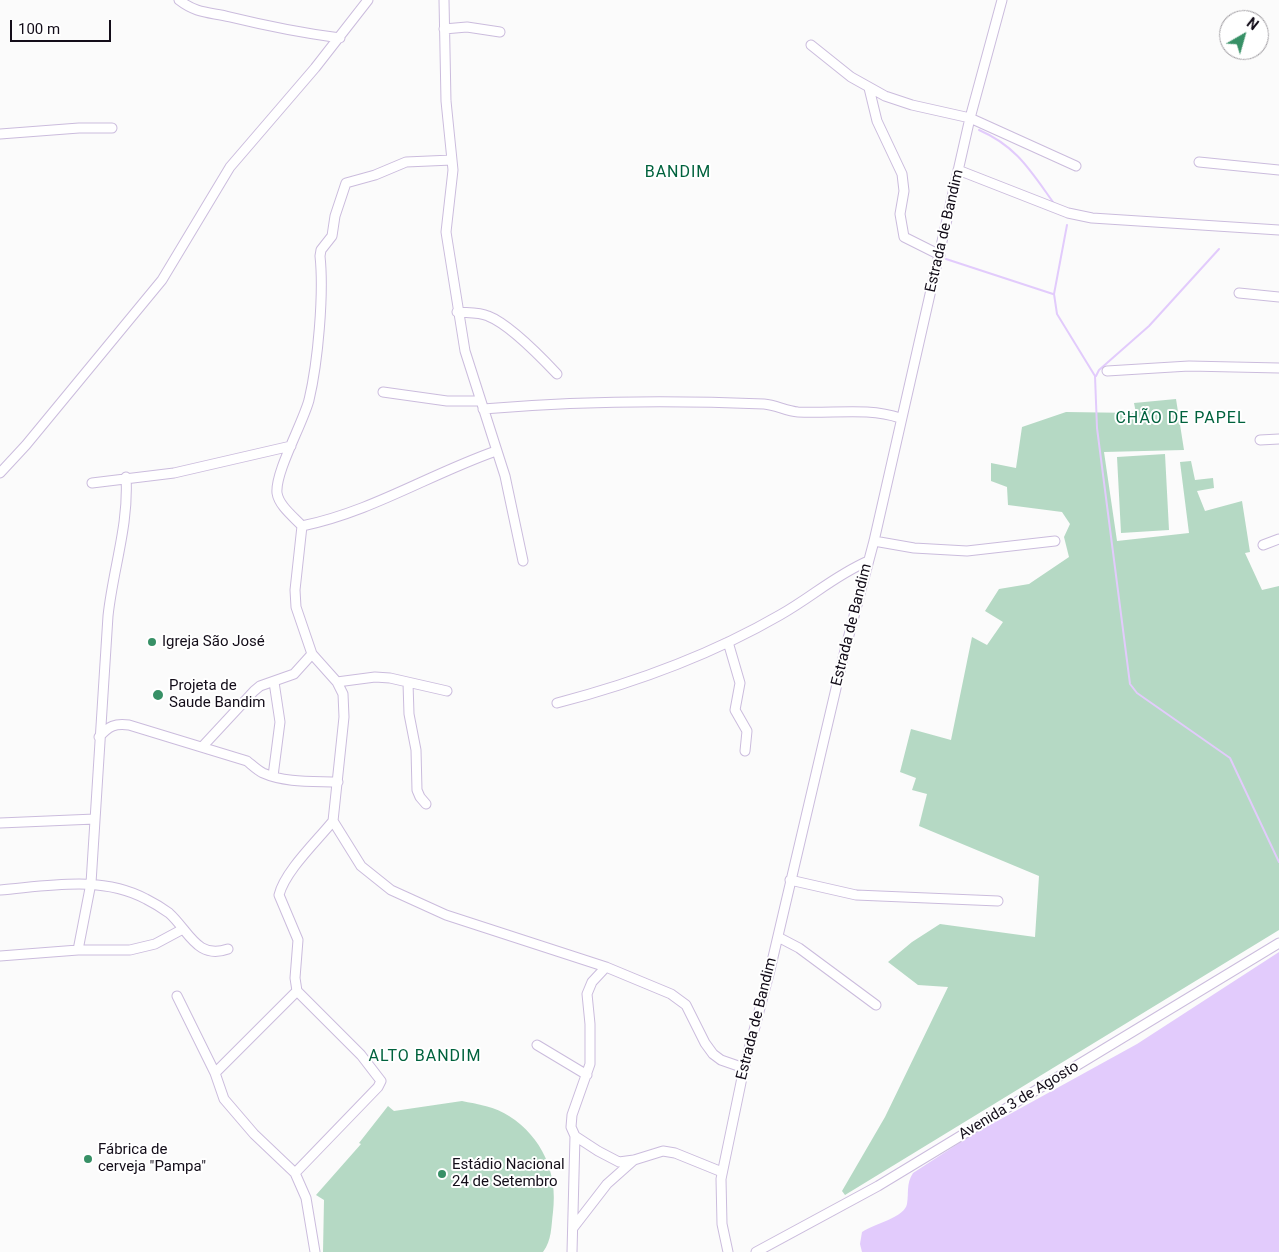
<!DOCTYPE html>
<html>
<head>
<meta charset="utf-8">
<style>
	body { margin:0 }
	#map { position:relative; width:1279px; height:1252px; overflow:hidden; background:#fbfbfb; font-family:Roboto,sans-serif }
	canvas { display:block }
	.north { position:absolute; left:1219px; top:10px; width:50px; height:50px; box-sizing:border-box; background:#fff; border:1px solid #a19ea3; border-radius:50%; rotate:38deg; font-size:14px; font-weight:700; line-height:20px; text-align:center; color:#130d19 }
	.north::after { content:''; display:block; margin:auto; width:18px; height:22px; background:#379066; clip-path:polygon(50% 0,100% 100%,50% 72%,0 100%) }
	.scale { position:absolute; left:10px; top:20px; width:101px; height:22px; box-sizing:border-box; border:2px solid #130d19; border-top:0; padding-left:6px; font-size:15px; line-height:18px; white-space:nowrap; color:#130d19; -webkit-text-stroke:4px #fff; paint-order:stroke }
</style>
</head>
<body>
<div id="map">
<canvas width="1279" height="1252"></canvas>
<div class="north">N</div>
<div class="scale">100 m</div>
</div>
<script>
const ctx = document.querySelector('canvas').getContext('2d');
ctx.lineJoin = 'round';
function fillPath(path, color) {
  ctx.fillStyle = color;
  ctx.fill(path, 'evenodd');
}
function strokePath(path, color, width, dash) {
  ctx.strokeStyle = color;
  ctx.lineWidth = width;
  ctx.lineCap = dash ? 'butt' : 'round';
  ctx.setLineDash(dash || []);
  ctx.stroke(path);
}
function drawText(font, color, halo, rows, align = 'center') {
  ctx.font = font + ' Roboto,sans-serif';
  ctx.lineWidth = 4;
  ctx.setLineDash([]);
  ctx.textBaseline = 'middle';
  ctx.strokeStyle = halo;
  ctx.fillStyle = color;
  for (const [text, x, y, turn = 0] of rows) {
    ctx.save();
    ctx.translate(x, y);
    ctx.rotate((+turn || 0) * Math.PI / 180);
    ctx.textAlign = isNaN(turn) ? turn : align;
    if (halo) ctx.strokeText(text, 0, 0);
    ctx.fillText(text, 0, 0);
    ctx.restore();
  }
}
fillPath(new Path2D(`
	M1176,399l8,51 -80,2 13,89 72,-8 -9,-71 11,-1 4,19 18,-2 1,10 -17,3 8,20 37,-10 8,51 -5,1 17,37 17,-4v344l-434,265 -3,-4 43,-74 63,-130 -30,-2 -30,-23 24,-20 28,-18 95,13 4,-61 -120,-50 8,-32 -15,-4 4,-12 -16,-6 11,-43 40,11 21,-103 15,8 16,-23 -18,-11 14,-22 30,-5 40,-27 -5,-20 6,-13 -8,-12 -54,-7 -1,-18 -16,-6v-18l25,5 6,-41 44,-15 70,1 -2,-10z
	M1165,454l4,76 -48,3 -4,-76z
	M462,1101c15,3 34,6 47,15 33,21 49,57 44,96 -2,15 -1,28 -10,40h-220l1,-52 -8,-5 45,-51 -2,-1 29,-37 6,5z`), '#b5d9c4');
fillPath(new Path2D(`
	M1279,952v300h-417l-2,-8 2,-12c12,-8 43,-15 45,-28 2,-12 -1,-20 6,-31l57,-37 167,-92z`), '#e2cbfc');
strokePath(new Path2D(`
	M979,130c37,16 51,40 74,72
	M1067,225l-13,69 3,20 38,62 2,52 33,256 7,9 93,65 49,104
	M946,259l107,35
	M1096,376l3,-6 50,-44 70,-77`), '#e2cbfc', 2);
const minor = new Path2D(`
	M179,0c18,14 31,12 51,17 37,9 72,16 110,21
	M444,0l2,101 7,69 -7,62 19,119 40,125 18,85
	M444,29l23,-2 33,5
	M811,45l40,32 34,19 27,9 58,13 106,48
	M869,88l8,33 25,53 2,17 -4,23 4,23 36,18
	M0,134l79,-6h33
	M452,160l-46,2 -31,13 -29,8 -11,33 -3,20 -11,14 -1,6c4,38 -2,106 -11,144 -6,23 -34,72 -32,93 2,13 17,24 25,33l-7,64 1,17 16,47 25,28 6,12 1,23 -11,104 28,45 30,24 55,25 160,52 65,27 15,11 19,38 8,11 8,6 23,8
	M1199,162l80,8
	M958,170l110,43 24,5 187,12
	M1239,293l40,4
	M457,312c11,1 22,0 31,4 21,8 53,41 69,58
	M1107,371l82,-5 90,2
	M383,392l64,9h33
	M483,409c94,-8 187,-9 281,-5 12,1 22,7 34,8 34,2 70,-5 102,6
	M1260,440l19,-1
	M0,473l26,-28 136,-165 68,-113 85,-99 53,-68
	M92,483l82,-10 117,-27
	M302,526c69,-14 128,-52 194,-75
	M874,541l40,7 53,3 88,-10
	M1263,545l16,-6
	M728,642l12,41 -5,27 12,21 -2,20
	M337,682l38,-5 15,1 57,13
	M408,683l1,31 7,36 1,40 3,7 6,7
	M557,703c77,-20 154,-48 223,-88 32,-18 54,-39 88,-54
	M99,737c10,-11 16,-14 30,-12l118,36c5,4 10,9 16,12 22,10 51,8 75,9
	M202,747l52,-56 6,-5 34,-12 18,-20
	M273,776l7,-54 -6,-40
	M0,823l95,-4
	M790,880l66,15 142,6
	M0,890c48,-4 102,-15 146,9 8,4 16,9 23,14 20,18 28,47 59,36
	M778,937l21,11 77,57
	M78,950l13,-67 17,-267c5,-47 21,-91 18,-139
	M0,956l78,-6h52l25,-6 28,-15
	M606,967l-14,15 -5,12 3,30v40l-18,51 -1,12 4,9 23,15 21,11 15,-2 29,-9 12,2 47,19
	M177,996l38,77 9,26 30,35 41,39
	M537,1045l50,30
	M215,1073l82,-82
	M573,1228l34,-44 27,-24
	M315,1252l-9,-54 -11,-25 83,-86 3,-6 -20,-26 -64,-64 -2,-13 3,-38 -19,-45c6,-24 38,-54 54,-74
	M572,1252l3,-116
	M728,1252l-6,-28 -1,-45 23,-111 26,-98 75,-320 29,-109 96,-423 32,-118
	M756,1252l122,-66 401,-243`);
strokePath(minor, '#cbbcdd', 11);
strokePath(minor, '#fff', 9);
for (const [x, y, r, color] of [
	[152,642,5,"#379066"],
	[158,695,6,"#379066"],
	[88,1159,5,"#379066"],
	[442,1174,5,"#379066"]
]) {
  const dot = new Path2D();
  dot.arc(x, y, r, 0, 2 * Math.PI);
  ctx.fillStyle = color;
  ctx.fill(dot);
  strokePath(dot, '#fff', 2);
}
drawText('15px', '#130d19', '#fff', [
	["Estrada de Bandim",945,231,-77],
	["Estrada de Bandim",852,625,-76],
	["Estrada de Bandim",757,1019,-76],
	["Avenida 3 de Agosto",1019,1101,-31]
]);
drawText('15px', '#130d19', '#fff', [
	["Igreja São José",162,642],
	["Projeta de",169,686],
	["Saude Bandim",169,703],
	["Fábrica de",98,1150],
	["cerveja \"Pampa\"",98,1167],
	["Estádio Nacional",452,1165],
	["24 de Setembro",452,1182]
], 'left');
ctx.letterSpacing = '1px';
drawText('16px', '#00623d', '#fff', [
	["BANDIM",678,173],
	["CHÃO DE PAPEL",1181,419],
	["ALTO BANDIM",425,1057]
]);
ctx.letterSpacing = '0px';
</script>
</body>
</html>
